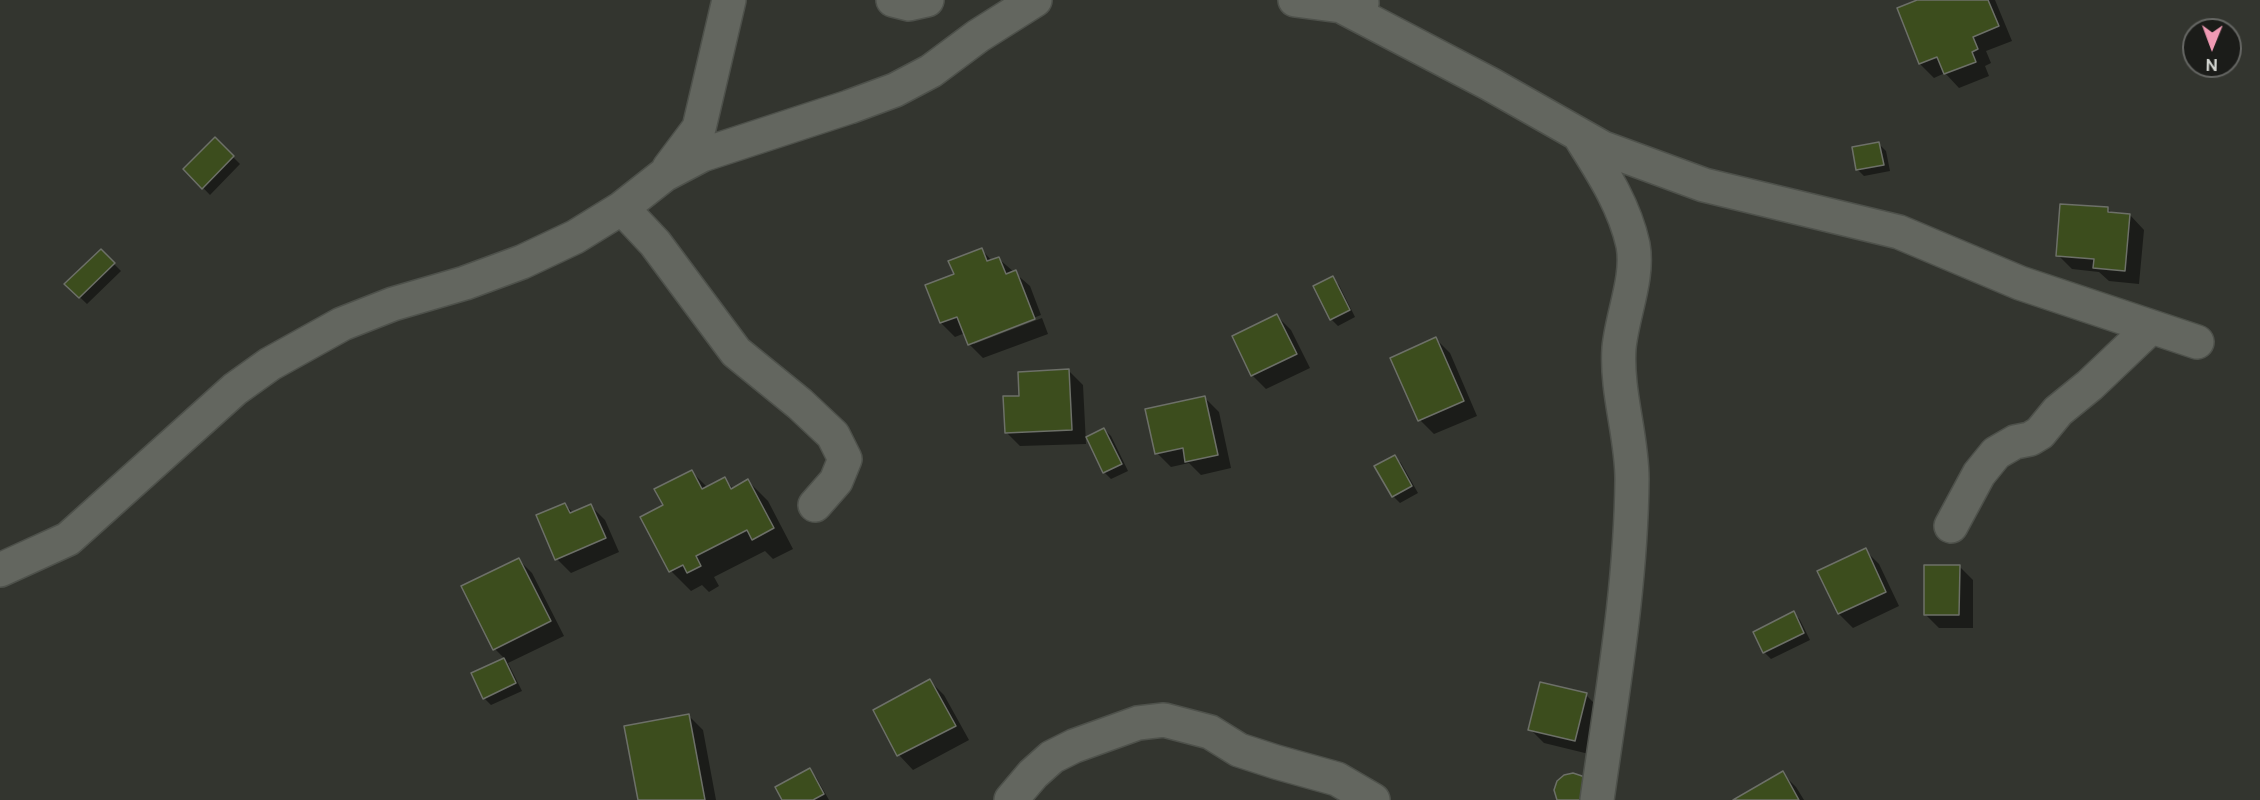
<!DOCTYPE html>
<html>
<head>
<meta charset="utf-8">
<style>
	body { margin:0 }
	#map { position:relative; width:2260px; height:800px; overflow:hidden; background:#33352f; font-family:"Public Sans",sans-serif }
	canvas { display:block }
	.north { position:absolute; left:2182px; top:18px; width:60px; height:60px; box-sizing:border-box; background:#1b1c19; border:2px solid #656663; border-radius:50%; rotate:181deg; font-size:16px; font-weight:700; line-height:24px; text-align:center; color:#d4d6d1 }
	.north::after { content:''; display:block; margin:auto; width:21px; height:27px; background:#f19ab4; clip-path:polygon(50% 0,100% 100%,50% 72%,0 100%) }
</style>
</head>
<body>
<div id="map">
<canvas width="2260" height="800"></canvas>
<div class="north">N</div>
</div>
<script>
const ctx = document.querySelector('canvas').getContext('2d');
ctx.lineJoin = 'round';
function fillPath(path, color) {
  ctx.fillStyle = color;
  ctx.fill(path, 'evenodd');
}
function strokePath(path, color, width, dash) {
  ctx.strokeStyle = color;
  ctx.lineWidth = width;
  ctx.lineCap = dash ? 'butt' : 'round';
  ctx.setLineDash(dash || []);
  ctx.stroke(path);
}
fillPath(new Path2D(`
	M1921,0h74l17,41 -26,10 5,12 -6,3 4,10 -30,12 -14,-15 -11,5 -14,-14 -22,-55z
	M215,139l25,25 -30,31 -25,-26z
	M1879,144l7,7 4,20 -26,5 -7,-7z
	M2108,209l5,5 17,1 14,15 -5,54 -30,-3 -10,-9 -27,-3 -14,-14z
	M982,250l10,11 7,-2 31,27 11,29 -67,26v3l68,-26 6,16 -65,24 -14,-14 -4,-11 -10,4 -14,-14 -14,-37 29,-11z
	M101,251l20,20 -34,33 -21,-20z
	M1332,278l7,7 16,32 -17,9 -7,-7z
	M1277,316l14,14 19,38 -44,21 -14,-14z
	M1436,339l14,14 27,63 -43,18 -14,-14 -28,-62z
	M1069,371l14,14 3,59 -66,2 -14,-14 15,-35z
	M1205,398l14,14 12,56 -30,7 -12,-12 -18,4 -14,-14z
	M1104,429l7,7 17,35 -17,8 -7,-7z
	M1394,456l7,7 17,30 -18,10 -7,-7z
	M692,472l16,16 16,-9 10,10 14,-8 20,20 25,48 -20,10 -8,-8 -51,26 5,9 -10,6 -7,-7 -11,6 -20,-20 -6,-65z
	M565,505l9,8 17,-7 14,14 14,32 -48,21 -14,-14z
	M1865,550l14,14 20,42 -46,22 -14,-14 -20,-42z
	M518,559l14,14 32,63 -56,27 14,28 -31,14 -7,-7 -11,-24 32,-15 -10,-10z
	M1959,566l14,14v48h-34l-14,-14z
	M1794,613l6,7 10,20 -39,19 -7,-7z
	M930,681l14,14 25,45 -56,30 -14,-15 -24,-45z
	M1586,695l14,14 -11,45 -45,-11 -14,-14z
	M689,716l14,14 13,70h-76z
	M809,770l7,7 13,23h-45z
	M1782,773l14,14 8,13h-68z`), '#0007');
const building = new Path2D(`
	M1917,0h71l11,26 -26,11 5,12 -6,3 4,10 -32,12 -7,-17 -18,7 -22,-56z
	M215,137l19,19 -32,33 -19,-20z
	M1879,142l5,23 -28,5 -4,-23z
	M2060,204l48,3v5l22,2 -5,57 -32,-3 1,-9 -38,-3z
	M982,248l5,13 12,-4 7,17 10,-4 19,49 -67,26 -11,-28 -17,6 -15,-38 29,-11 -6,-13z
	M101,249l14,14 -36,35 -15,-14z
	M1333,276l17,34 -20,10 -17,-34z
	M1277,314l20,40 -46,22 -19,-40z
	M1436,337l28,64 -46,20 -28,-63z
	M1069,369l3,61 -67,3 -2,-37h16l-1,-24z
	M1205,396l13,59 -33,7 -2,-14 -28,6 -10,-45z
	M1104,428l18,36 -19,9 -17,-36z
	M1395,455l17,31 -20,11 -18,-31z
	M692,470l10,19 23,-12 6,12 17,-10 26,49 -22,12 -5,-10 -51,26 5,10 -14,7 -4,-8 -14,7 -29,-55 23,-12 -9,-16z
	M565,503l5,10 21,-9 15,34 -51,22 -19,-45z
	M1866,548l20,44 -48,22 -21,-43z
	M519,558l32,63 -58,29 -32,-64z
	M1924,565h36l-1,50h-35z
	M1794,611l10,22 -41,20 -10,-21z
	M504,658l12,25 -33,16 -12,-26z
	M930,679l26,47 -59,30 -24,-46z
	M1540,682l47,11 -12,48 -47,-11z
	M689,714l16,86h-67l-14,-74z
	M810,768l14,26 -11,6h-31l-7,-13z
	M1783,771l16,29h-66z
	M1573,773l9,3 6,7 -1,17h-30l-3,-10 3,-9 7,-6z`);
fillPath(building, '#3c4d1d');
strokePath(building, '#6d7068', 1.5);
const minor = new Path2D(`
	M893,0l16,4 18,-4
	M1295,0l46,6 21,-3
	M1341,6l149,78 113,64 101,37 195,47 121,51 177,59
	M1579,135c22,35 45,69 54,110 6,33 -11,70 -14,103 -3,44 13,88 13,131 -1,109 -20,214 -35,321
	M669,168l30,-40 30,-128
	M622,208l33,35 81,109 64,52 33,31 12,24 -9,22 -21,24
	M1951,526l28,-52 17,-21 19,-11 15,-3 10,-6 18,-22 32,-26 61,-58
	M0,570l68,-31 167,-150 35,-25 72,-40 51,-20 72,-21 57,-21 53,-25 47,-29 42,-33 38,-20 147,-48 46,-17 36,-19 47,-35 57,-36
	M1011,800l22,-26 19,-17 22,-11 64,-23 26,-3 46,12 29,18 37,12 61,17 36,21`);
strokePath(minor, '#4e514b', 36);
strokePath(minor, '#63665f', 33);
</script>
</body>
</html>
